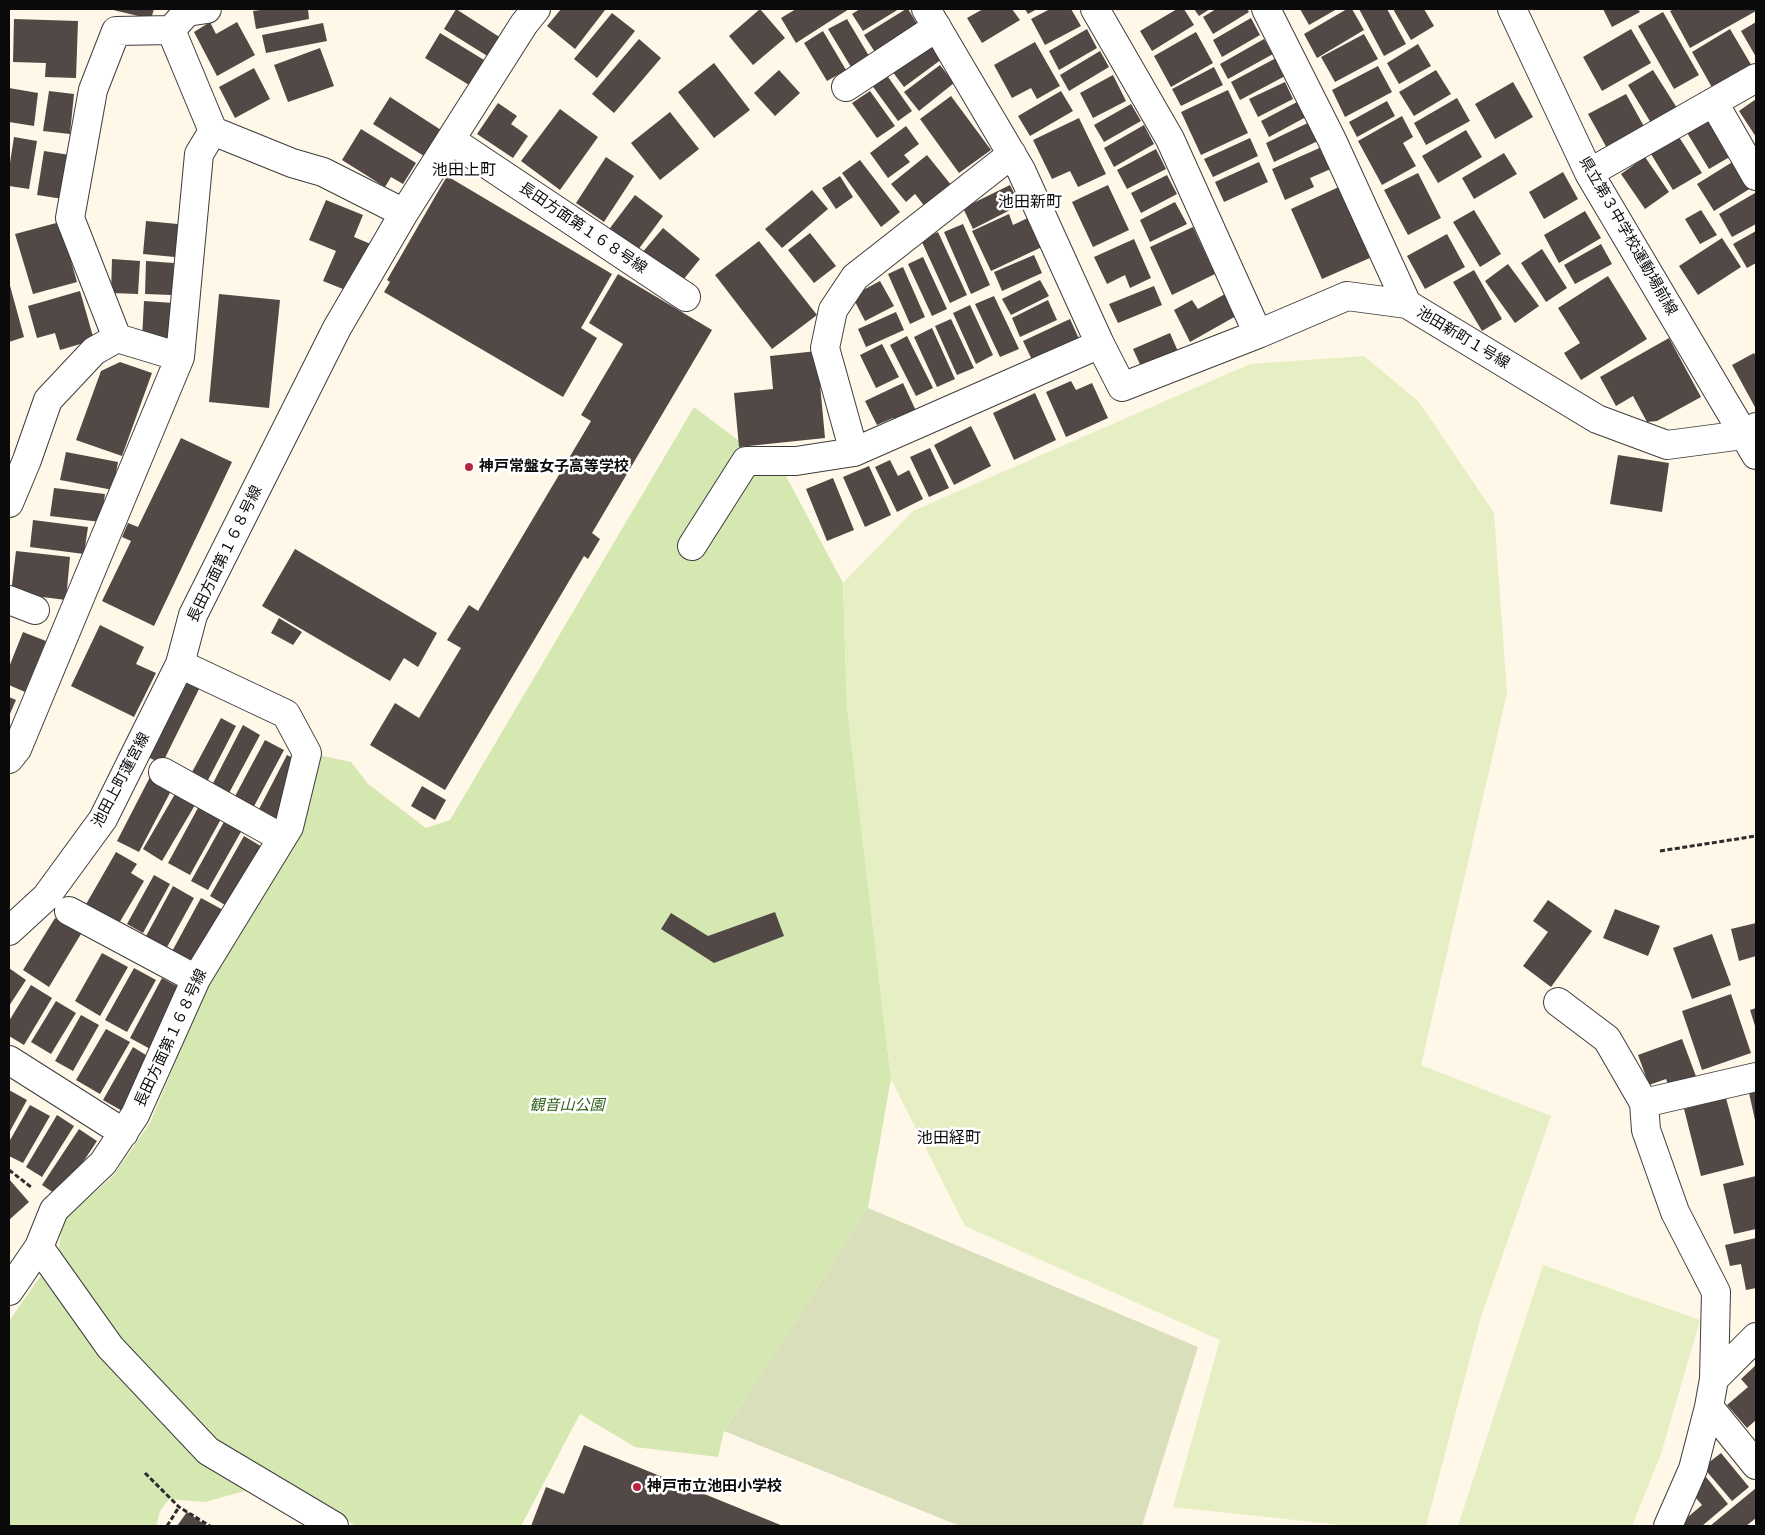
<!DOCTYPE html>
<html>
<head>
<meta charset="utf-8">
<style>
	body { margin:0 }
	#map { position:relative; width:1765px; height:1535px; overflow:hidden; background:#fff7e7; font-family:Literata,serif }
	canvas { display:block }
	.frame { position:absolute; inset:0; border:10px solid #0a0a0a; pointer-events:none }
</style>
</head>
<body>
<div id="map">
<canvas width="1765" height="1535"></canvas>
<div class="frame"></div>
</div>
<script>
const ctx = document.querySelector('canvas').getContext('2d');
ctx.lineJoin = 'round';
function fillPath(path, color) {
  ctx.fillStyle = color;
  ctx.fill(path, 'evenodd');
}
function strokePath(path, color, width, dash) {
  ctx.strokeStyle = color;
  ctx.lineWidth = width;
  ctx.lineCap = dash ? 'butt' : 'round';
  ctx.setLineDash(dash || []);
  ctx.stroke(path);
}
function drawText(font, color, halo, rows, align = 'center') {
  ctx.font = font + ' Literata,"Noto Sans JP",serif';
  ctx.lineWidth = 5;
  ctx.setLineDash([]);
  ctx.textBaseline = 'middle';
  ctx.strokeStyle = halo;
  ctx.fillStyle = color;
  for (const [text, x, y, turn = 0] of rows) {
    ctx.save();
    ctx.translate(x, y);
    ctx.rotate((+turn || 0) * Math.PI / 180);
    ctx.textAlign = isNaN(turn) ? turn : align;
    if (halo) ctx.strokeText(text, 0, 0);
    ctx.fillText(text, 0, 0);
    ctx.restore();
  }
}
fillPath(new Path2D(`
	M694,407l92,69 57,107 4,124 44,372 -23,129 -144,223 -6,26 -83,-10 -55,-33 -59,112h-165l-75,-45 -76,21 -36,-3 -9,12 -4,15h-147v-205l50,-71 3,-28 51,-46 37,-53 57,-137 111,-231 33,7 17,22 58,44 24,-8z`), '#d5e8b2');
fillPath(new Path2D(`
	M868,1208l330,139 -56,179h-182l-236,-95z`), '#d8dfba');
fillPath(new Path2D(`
	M1364,356l55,46 75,111 13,180 -86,372 130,51 -71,204 -54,206h-75l-178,-19 47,-167 -255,-114 -74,-147 -44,-372 -4,-124 70,-72 337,-147z
	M1543,1265l157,55 -39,134 -29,72h-174z`), '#e6efc3');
fillPath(new Path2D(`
	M109,9h45l-3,10z
	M268,9h40l1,10 -53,10 -3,-18z
	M456,9l45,29 -12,19 -45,-28z
	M561,9h42l2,1 -30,39 -28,-23z
	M760,9l25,29 -32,27 -24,-29z
	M796,9h53l-53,34 -15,-25z
	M860,9h39l-36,22 -11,-17z
	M906,9h2l11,18 -43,27 -12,-19z
	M983,9h29l8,11 -38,23 -15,-25z
	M1025,9h12l-9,5z
	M1050,9h21l10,17 -36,19 -14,-26z
	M1177,9h7l10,16 -42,26 -12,-20z
	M1194,9h16l-11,7z
	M1216,9h31l2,3 -36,22 -10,-17z
	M1300,9h37l-28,16z
	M1347,9h5l12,21 -47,28 -13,-24z
	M1359,9h28l19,35 -22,12z
	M1393,9h31l10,17 -23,14z
	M1603,9h35l2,3 -28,15z
	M1674,9h82v2l-66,37 -20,-37z
	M1663,12l36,63 -25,14 -36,-63z
	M612,13l23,18 -38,47 -23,-19z
	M1251,18l9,17 -38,22 -9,-17z
	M14,19l64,2 -2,57 -31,-1 1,-14 -33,-1z
	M847,19l22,37 -18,11 -23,-38z
	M210,22l6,12 21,-12 18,33 -38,21 -23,-44z
	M1756,22v35l-15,-26z
	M323,23l4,18 -61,12 -4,-18z
	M1087,29l10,19 -38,22 -10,-19z
	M1631,29l20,34 -49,28 -19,-34z
	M1730,29l23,39 -39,23 -22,-39z
	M823,31l23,39 -19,11 -23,-38z
	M1196,32l17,31 -42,24 -17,-31z
	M440,33l44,27 -15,25 -44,-27z
	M1364,34l14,25 -43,23 -14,-25z
	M639,39l22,19 -47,55 -22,-19z
	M1264,39l9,15 -45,25 -8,-15z
	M929,42l13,17 -38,28 -12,-16z
	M1035,42l25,44 -23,13 -6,-11 -19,10 -18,-33z
	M1418,44l13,22 -32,18 -12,-21z
	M320,48l14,38 -46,16 -14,-37z
	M1100,51l9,16 -40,24 -9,-16z
	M1278,57l9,18 -47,25 -9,-18z
	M714,63l36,47 -36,28 -36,-46z
	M940,65l14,18 -35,28 -15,-19z
	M1378,66l14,26 -47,25 -13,-27z
	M1214,67l9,18 -42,21 -9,-17z
	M254,68l16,31 -35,19 -16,-31z
	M779,70l21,23 -25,23 -21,-23z
	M1436,70l15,24 -37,22 -15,-24z
	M1653,70l24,38 -26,15 -23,-38z
	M886,74l26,37 -14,10 -27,-37z
	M1113,75l13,26 -33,17 -13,-25z
	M1285,82l8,17 -35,18 -9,-18z
	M1513,82l20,35 -38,22 -20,-35z
	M9,88l29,5 -4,33 -25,-4z
	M1228,90l20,43 -47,22 -20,-43z
	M49,91l25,3 -4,40 -27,-3z
	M870,91l25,35 -18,12 -25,-35z
	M1061,91l12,20 -43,25 -12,-20z
	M1626,94l20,36 -38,20 -20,-36z
	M951,96l40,54 -32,23 -39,-54z
	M390,97l51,33 -17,26 -51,-32z
	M1457,98l13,23 -44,24 -12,-22z
	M1756,99v38l-17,-26z
	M1387,101l8,15 -38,21 -8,-15z
	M1297,102l9,15 -37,20 -8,-16z
	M498,103l19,13 -6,8 17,12 -15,22 -36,-24z
	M1131,104l10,17 -37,21 -10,-17z
	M560,109l38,28 -38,53 -39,-29z
	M670,112l29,37 -39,31 -29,-37z
	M1402,116l11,21 -10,6 13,23 -34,19 -24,-44z
	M1710,116l23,39 -24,14 -23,-38z
	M1079,118l27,56 -28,13 -8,-16 -18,8 -19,-39z
	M1314,120l8,19 -48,23 -8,-19z
	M1144,125l10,19 -40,23 -10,-19z
	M906,126l13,18 -15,11 6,7 -22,16 -18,-25z
	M361,129l55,34 -13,21 -12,-7 -6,10 -43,-27z
	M1466,130l16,27 -44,26 -16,-27z
	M14,137l23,4 -8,48 -20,-3v-17z
	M1679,137l23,36 -29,17 -22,-36z
	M1250,138l8,18 -45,21 -9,-18z
	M1324,146l9,22 -23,10 4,9 -29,13 -13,-31z
	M1156,149l10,20 -39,20 -10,-19z
	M44,151l26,4 -7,44 -26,-4z
	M1504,153l13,21 -43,25 -12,-21z
	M927,155l25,31 -26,22 -11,-14 -9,8 -15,-18z
	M606,157l28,19 -30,46 -28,-19z
	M1645,157l24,35 -24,17 -24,-35z
	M860,160l40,52 -19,15 -39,-54z
	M1734,161l17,27 -37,23 -17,-27z
	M1259,162l9,20 -44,20 -9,-20z
	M1563,172l15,27 -34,20 -15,-27z
	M1418,173l23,45 -33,17 -24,-45z
	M1167,175l10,19 -36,19 -10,-20z
	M447,176l165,98 -31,54 16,10 -34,59 -179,-105 6,-10 -3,-2z
	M840,176l13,21 -17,12 -14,-21z
	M1010,185l10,20 -47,24 -10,-21z
	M1108,185l21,45 -36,17 -21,-45z
	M1341,186l31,71 -50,22 -31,-70z
	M812,190l16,19 -46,39 -17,-19z
	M1755,193l1,31 -24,13 -13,-23z
	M635,195l28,21 -28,38 -28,-22z
	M326,200l37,15 -9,22 19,8 -20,48 -30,-12 13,-30 -27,-11z
	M1175,202l12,22 -37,18 -10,-22z
	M1474,210l27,44 -21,13 -27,-45z
	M1701,210l16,25 -17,9 -15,-25z
	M1585,211l16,27 -42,25 -15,-28z
	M1009,214l4,11 17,-8 14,29 -53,25 -19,-40z
	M146,221l32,3 -3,33 -32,-3z
	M60,222l17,60 -44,12 -18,-60z
	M963,224l27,61 -19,9 -27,-62z
	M1193,227l22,47 -43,21 -22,-48z
	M663,228l37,31 -21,26 -38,-31z
	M1756,231v32l-9,5 -14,-24z
	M938,232l29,63 -17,8 -29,-63z
	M810,233l26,33 -22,17 -26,-33z
	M1447,234l18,33 -40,22 -18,-33z
	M1722,238l19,29 -43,28 -19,-29z
	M1134,239l17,39 -21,10 -5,-13 -18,9 -13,-27z
	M759,241l58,74 -45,34 -57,-74z
	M1601,244l11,20 -37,20 -11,-19z
	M1542,249l25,39 -21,14 -25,-39z
	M1034,255l8,18 -40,18 -8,-19z
	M923,257l24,52 -15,7 -24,-52z
	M112,259l28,2 -2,33 -27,-1z
	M146,261l28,2 -2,32 -27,-1z
	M1508,264l31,42 -24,17 -30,-42z
	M903,267l22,50 -15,7 -22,-50z
	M1474,270l28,49 -20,12 -29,-49z
	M618,274l94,56 -120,203 8,6 -12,20 -4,-3 -139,234 -75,-45 25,-42 24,15 42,-70 -14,-8 22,-35 9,6 113,-190 -10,-6 42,-71 -34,-21z
	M1608,276l39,63 -66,41 -17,-27 16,-10 -22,-35z
	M1040,280l9,16 -38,19 -9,-16z
	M880,281l14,25 -29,15 -13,-25z
	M9,282l15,55 -15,5z
	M1154,286l8,19 -44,18 -9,-19z
	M80,291l14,49 -34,10 -5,-17 -18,5 -9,-32z
	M219,294l61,6 -11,108 -60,-6z
	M1225,294l11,22 -46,26 -16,-32 18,-10 6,9z
	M994,296l25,53 -19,8 -25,-53z
	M1048,300l9,20 -37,17 -8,-19z
	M144,301l30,2 -2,38 -30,-2z
	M970,305l23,50 -17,9 -23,-51z
	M896,312l8,18 -38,17 -8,-18z
	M951,319l23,49 -17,7 -22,-49z
	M1070,319l10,22 -47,21 -10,-21z
	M932,328l23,51 -18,8 -23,-50z
	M1170,333l10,23 -37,15 -10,-22z
	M907,336l26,52 -17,8 -26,-51z
	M1669,338l32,59 -44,24 -10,1 -14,-26 -17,10 -16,-29z
	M882,344l17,33 -23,11 -16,-33z
	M817,351l8,87 -86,9 -5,-54 39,-4 -3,-33z
	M1754,353l2,4v52l-24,-44z
	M120,362l32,11 -30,83 -46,-16 25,-69z
	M1071,381l5,9 16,-7 16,35 -42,19 -20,-45z
	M903,383l14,30 -21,10 -3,-5 -16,7 -12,-24z
	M1035,393l21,47 -42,20 -21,-47z
	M971,426l20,40 -37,19 -20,-40z
	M181,438l51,24 -78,164 -52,-25 29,-60 -9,-4 6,-14 10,4z
	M930,448l19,40 -20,9 -19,-40z
	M66,452l52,10 -5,28 -53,-10z
	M1618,455l51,8 -7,49 -52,-8z
	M890,460l8,16 11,-6 14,29 -26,13 -22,-45z
	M869,466l22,49 -26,12 -22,-50z
	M833,478l21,52 -27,11 -21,-52z
	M54,488l51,6 -4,28 -51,-6z
	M33,520l55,7 -4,27 -54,-7z
	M295,549l142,84 -19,34 -14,-9 -14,23 -128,-75z
	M16,551l54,6 -4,43 -55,-7z
	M279,618l23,14 -9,13 -22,-12z
	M100,625l44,22 -8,17 20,9 -22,44 -63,-31z
	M23,632l23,9 -21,51 -16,-7v-18z
	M180,680l19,9 -37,75 -18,-9z
	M9,697l7,3 -7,16z
	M221,718l15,8 -29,56 -16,-8z
	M243,725l17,10 -32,60 -17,-8z
	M265,740l19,10 -32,60 -19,-10z
	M287,755l10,5 -21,63 -19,-10z
	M150,777l22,12 -33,63 -22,-11z
	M422,786l24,14 -11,20 -24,-14z
	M175,794l20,11 -33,56 -19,-12z
	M199,806l22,13 -31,56 -22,-12z
	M225,820l17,10 -34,60 -17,-9z
	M244,836l20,12 -34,60 -20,-12z
	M116,852l21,12 -6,9 13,8 -26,44 -33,-19z
	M154,875l16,9 -27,49 -16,-9z
	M173,886l21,12 -28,51 -21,-11z
	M201,898l24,13 -32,59 -24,-13z
	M1548,900l44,31 -41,56 -28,-21 25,-34 -15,-11z
	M1615,909l45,17 -12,30 -45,-18z
	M775,912l9,24 -70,27 -53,-34 10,-16 37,23z
	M55,918l26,16 -32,53 -26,-17z
	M1756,923v33l-17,5 -8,-32z
	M1712,934l19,51 -39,14 -19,-51z
	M102,953l26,14 -28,49 -25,-15z
	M9,968l17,12 -17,26z
	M134,968l22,12 -29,52 -22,-12z
	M162,978l24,13 -32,60 -24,-13z
	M31,985l21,13 -28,47 -15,-9v-15z
	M1731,994l20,59 -49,17 -20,-59z
	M56,1001l20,12 -25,41 -20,-12z
	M1756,1008v21l-6,-19z
	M81,1015l18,10 -26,46 -18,-10z
	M106,1029l24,13 -30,52 -24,-14z
	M1682,1039l15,40 -27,10 -4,-10 -17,6 -11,-30z
	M133,1047l21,13 -30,52 -21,-12z
	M9,1090l18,10 -18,33z
	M1756,1092v28h-1l-6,-27z
	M1726,1098l18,67 -43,11 -17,-67z
	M30,1105l20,11 -27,47 -14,-7v-14z
	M57,1115l17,11 -32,51 -16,-10z
	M79,1129l18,12 -37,56 -18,-12z
	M1756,1176v53l-22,5 -11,-50z
	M9,1179l20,23 -20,18z
	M1756,1238v50l-10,2 -5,-26 -11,2 -5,-21z
	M1756,1365v55l-9,8 -20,-23 21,-18 -7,-8z
	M584,1445l199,81h-252l15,-39 18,7z
	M1721,1453l28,34 -17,14 -29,-34z
	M1706,1477l22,27 -26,22h-16l-4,-4 20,-17 -12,-14z
	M1756,1488v30l-10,8h-36z
	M187,1512l20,14h-30z`), '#524946');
const minor = new Path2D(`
	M207,9l-20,3 -16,18 42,101
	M926,9l95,161 79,174 22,43 136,-53 89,-38 60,8 190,115 70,26 76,-10 13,-8
	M1095,9l75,130 88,195
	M1266,9l66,131 75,164
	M1512,9l77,164 167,282
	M846,87l91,-60
	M1714,103l42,73
	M451,140l235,157
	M1589,173l167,-95
	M117,338l-47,-120 23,-128 23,-59 55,-1
	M854,452l-29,-104 8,-38 22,-33 157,-123
	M9,503l18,-43 21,-60 46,-49 23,-13 63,19
	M692,546l54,-85h50l58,-9 246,-108
	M9,600l26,10
	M9,759l8,-10 163,-392 19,-203 14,-23 79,32 31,9 81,41
	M163,772l119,66
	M69,911l127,68
	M9,931l37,-34 57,-78 77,-155
	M1558,1002l49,37 37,64 2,27 29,82 41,80 -2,87 -5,28 -16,62 -25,57
	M9,1060l115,73
	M1644,1103l112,-26
	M39,1247l71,100 98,104 126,75
	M9,1291l30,-44 15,-37 49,-47 32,-48 61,-136 93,-152 18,-74 -21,-39 -106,-50 13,-49 144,-287 67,-115 120,-189 12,-15
	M1714,1379l42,-42
	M1709,1407l47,58`);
strokePath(minor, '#3d3d3d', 30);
strokePath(new Path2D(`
	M1660,851l96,-15
	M9,1170l22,17
	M145,1473l34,34 31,19
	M167,1526l12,-19`), '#2c2c2c', 3, [5, 2.5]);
strokePath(minor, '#fff', 28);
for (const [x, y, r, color] of [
	[469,467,5,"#b9233f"],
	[637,1487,5,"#b9233f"]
]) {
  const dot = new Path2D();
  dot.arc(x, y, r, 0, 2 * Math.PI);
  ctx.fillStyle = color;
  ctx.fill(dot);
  strokePath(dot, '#fff', 2);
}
drawText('15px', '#0a0a0a', '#fff', [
	["長田方面第１６８号線",583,228,34],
	["県立第３中学校運動場前線",1628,236,60],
	["池田新町１号線",1463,338,31],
	["長田方面第１６８号線",225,554,-64],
	["池田上町蓮宮線",121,780,-62],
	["長田方面第１６８号線",171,1038,-65]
]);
drawText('bold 15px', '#0a0a0a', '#fff', [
	["神戸常盤女子高等学校",479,467],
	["神戸市立池田小学校",647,1487]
], 'left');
drawText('italic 15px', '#33601b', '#fff', [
	["観音山公園",567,1106]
]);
drawText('16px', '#0a0a0a', '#fff', [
	["池田上町",464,170],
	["池田新町",1030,202],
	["池田経町",949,1138]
]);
</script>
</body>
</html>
